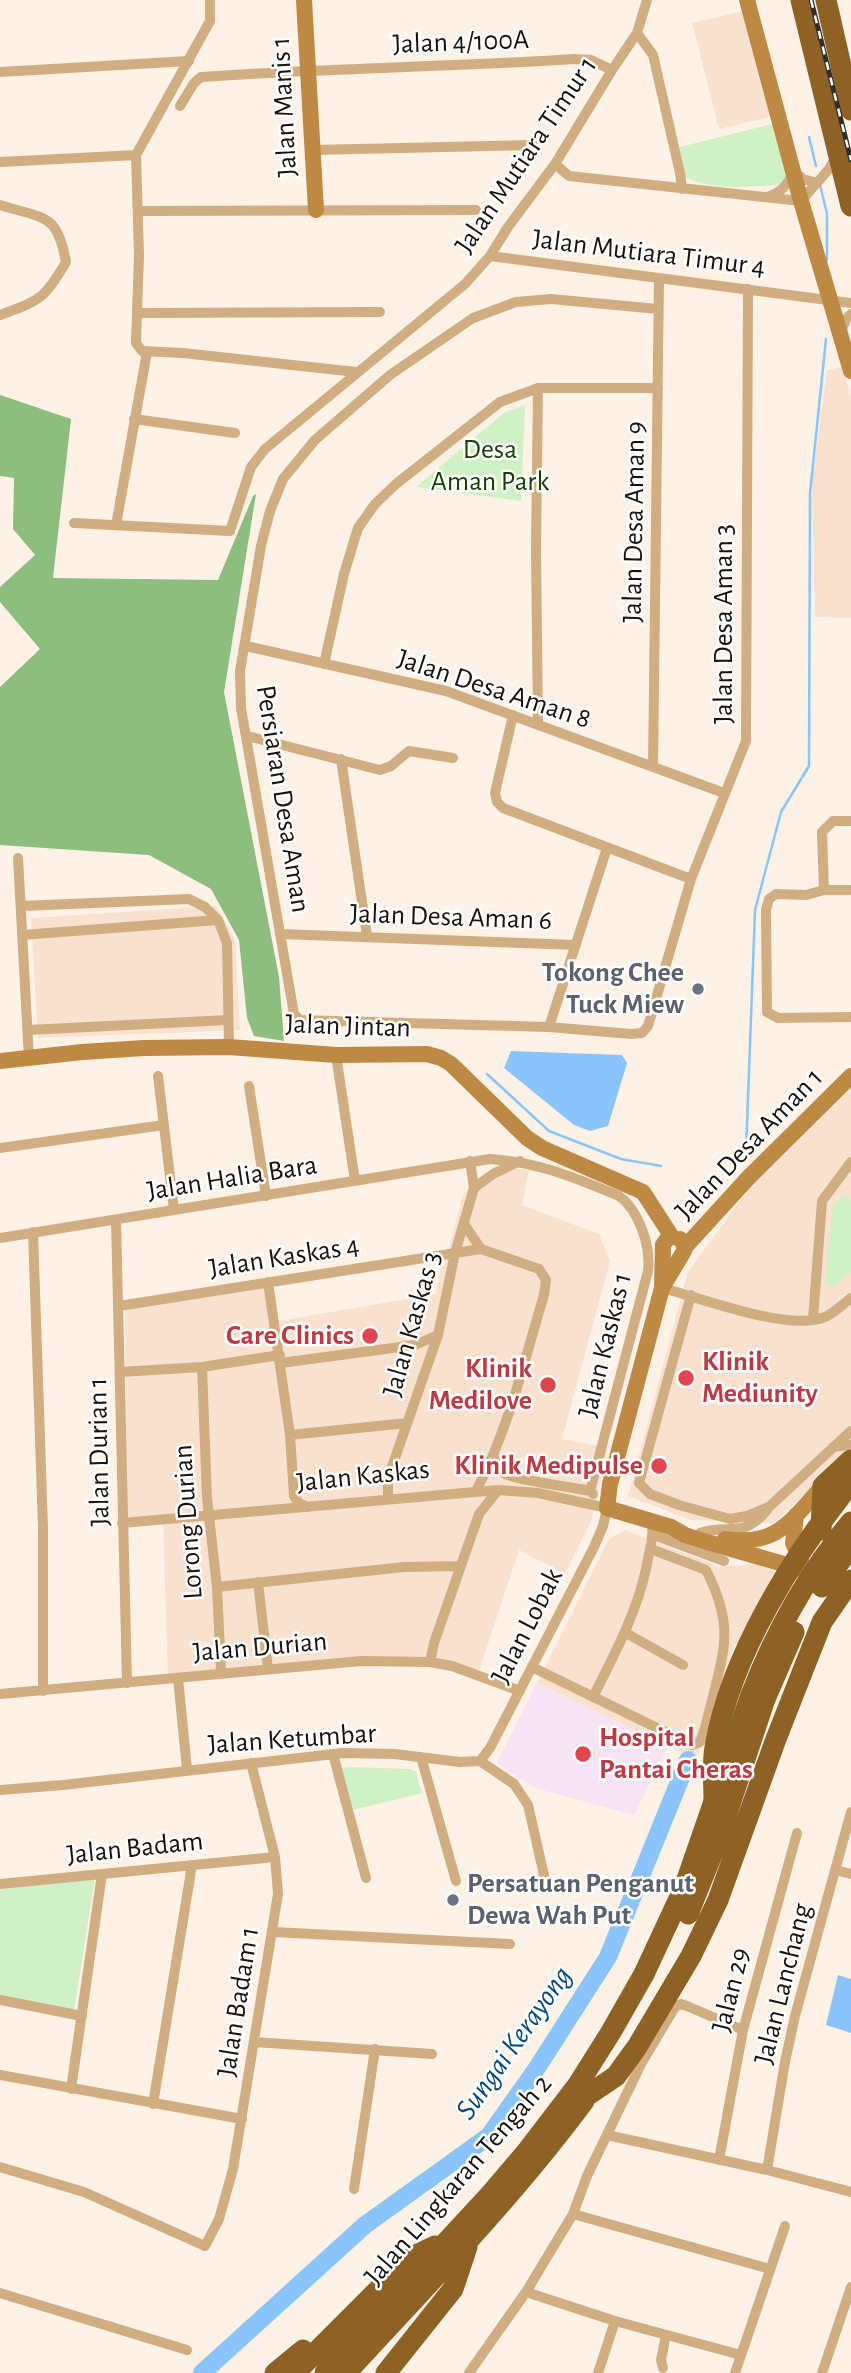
<!DOCTYPE html>
<html>
<head>
<meta charset="utf-8">
<style>
	body { margin:0 }
	canvas { display:block; background:#fef1e6 }
</style>
</head>
<body>
<canvas width="851" height="2373"></canvas>
<script>
const ctx = document.querySelector('canvas').getContext('2d');
ctx.lineJoin = 'round';
function fillPath(path, color) {
  ctx.fillStyle = color;
  ctx.fill(path, 'evenodd');
}
function strokePath(path, color, width, dash) {
  ctx.strokeStyle = color;
  ctx.lineWidth = width;
  ctx.lineCap = dash ? 'butt' : 'round';
  ctx.setLineDash(dash || []);
  ctx.stroke(path);
}
function drawText(font, color, halo, rows, align = 'center') {
  ctx.font = font + ' "Alegreya Sans",sans-serif';
  ctx.lineWidth = 5;
  ctx.setLineDash([]);
  ctx.textBaseline = 'middle';
  ctx.strokeStyle = halo;
  ctx.fillStyle = color;
  for (const [text, x, y, turn = 0] of rows) {
    ctx.save();
    ctx.translate(x, y);
    ctx.rotate((+turn || 0) * Math.PI / 180);
    ctx.textAlign = isNaN(turn) ? turn : align;
    if (halo) ctx.strokeText(text, 0, 0);
    ctx.fillText(text, 0, 0);
    ctx.restore();
  }
}
fillPath(new Path2D(`
	M743,11l30,105 -54,13 -27,-106z
	M843,367l8,30v221l-36,-1 -3,-136 15,-111z
	M216,906l19,33 5,91 -202,8 -7,-120z
	M851,1082v368l-77,73 -83,-3 -63,-24 60,-224 65,-89z
	M517,1169l12,1 -7,35 77,29 11,27 -48,178 46,9 -17,74 -26,52 -46,-24 -42,127 -48,-11h-98l-163,16 -5,-165 -37,2 -1,-211 147,-22 7,35 157,-27 5,-27 3,-1 19,-72 22,-20z
	M625,1530l95,37 36,-3 22,9 -36,72 -7,-1 -39,115 -159,-76 72,-144z`), '#f8e2cf');
fillPath(new Path2D(`
	M537,1683l132,63 -35,69 -99,-27 -38,-25z`), '#f6e3f3');
fillPath(new Path2D(`
	M776,123l13,47 -7,14c-31,3 -70,7 -97,-7l-5,-30z
	M525,405l-4,96 -105,-14 89,-75z
	M842,1196l7,1 2,4v71l-19,15 -6,-3 1,-31 6,-48z
	M351,1767l59,2 6,3 6,21 -69,17 -12,-42z
	M95,1878l-21,133 -74,-13v-114z`), '#d0f0c6');
fillPath(new Path2D(`
	M0,395l71,24 -18,159 165,2 35,-84 3,-2 -32,198 55,285 5,64 -30,-5 -7,-18 -8,-78 -28,-51 -62,-34 -149,-10v-158l40,-38 -40,-47v-15l35,-32 -22,-26 1,-51 -14,-2z`), '#8ebd80');
fillPath(new Path2D(`
	M511,1051l111,4 5,8 -19,63 -18,5 -16,-6 -70,-57z
	M838,1975l13,4v54l-25,-8z`), '#8ac4fa');
strokePath(new Path2D(`
	M809,137l7,29
	M820,185l7,29v46
	M487,1074l62,57 72,28 40,7
	M741,1163l5,-5v-6l9,-242 26,-98 28,-46 1,-273 16,-154`), '#8ac4fa', 2.5);
strokePath(new Path2D(`
	M202,2373l163,-148 124,-89 46,-65 73,-114 80,-197`), '#8ac4fa', 18);
strokePath(new Path2D(`
	M210,0v21l-74,134 3,100 -3,88 6,8 41,2 173,19
	M637,33l16,22 27,118 2,16
	M0,72l189,-11
	M180,106l14,-23 7,-6c124,-9 249,-10 373,-18l17,1 21,10
	M313,150l220,-5
	M0,162l136,-7
	M555,164l14,12 232,25 28,-32 7,-13
	M767,197c14,-4 20,-12 27,-25l9,7 14,4
	M0,205c44,14 57,7 66,57 -22,38 -26,38 -66,53
	M138,211l338,-1
	M490,256l361,47
	M658,309l-107,-10 -35,3 -43,16 -83,57 -75,65 -32,39 -13,32 -9,35 -21,125 1,37 53,306 6,6 249,7 82,7 11,-1 6,-7 43,-147 55,-138 2,-452
	M138,313l242,-1
	M841,332l5,-13 5,-5
	M538,388l-2,161 2,175
	M134,419l101,14
	M74,523l156,8 21,-64 14,-18 200,-165 25,-28 18,-29 47,-63 57,-94 25,-37 10,-33
	M116,525l31,-173
	M246,646l200,45 278,102
	M324,664l20,-90 14,-46 17,-24 21,-20 104,-82 38,-14h120
	M513,715l-18,78 2,9 6,6 188,71
	M247,736l133,34 11,-4 18,-15 44,7
	M341,759l26,177
	M653,766l6,-488
	M18,858l11,201
	M824,890l-2,-58 11,-11h18
	M851,890h-27l-18,5 -30,-1 -7,5 -3,11 1,102 11,6 73,-1
	M21,906l168,-7 16,8 13,13 9,23 2,104
	M281,934l295,11
	M22,935l196,-15
	M549,1027l58,-179
	M28,1030l200,-10
	M336,1055l19,126
	M158,1076l16,134
	M249,1086l17,110
	M0,1148l164,-23
	M474,1188l19,-14 27,-13
	M116,1220l11,463
	M464,1224l17,25
	M33,1232l10,296v163
	M0,1238l490,-79c49,3 85,19 129,37 20,14 32,51 29,75l-58,220
	M268,1282l22,153 4,61 5,7 9,4
	M662,1288c40,10 126,44 163,29 9,-4 18,-13 26,-19
	M691,1295l-52,188 11,11 29,11 51,14 17,-3 22,-9 82,-76
	M119,1306l362,-57 58,20 7,11 -2,15c-20,66 -35,134 -68,196
	M813,1319l9,-118 29,-39
	M281,1363l134,-18 23,-10
	M202,1367l5,131 10,89 4,86
	M120,1372l82,-5 78,-12
	M290,1435l117,-12
	M833,1447l18,-2
	M494,1457c2,5 4,11 8,15 9,8 71,15 88,19l3,3
	M388,1499v-21l50,-143 17,-82 19,-65 -4,-27
	M122,1523l376,-33 40,3 69,15
	M700,1533c29,-10 42,7 67,-23
	M654,1535l70,26
	M258,1582l10,87
	M217,1587l187,-20 57,-1
	M626,1633l57,32
	M430,1662l4,-19 45,-129 19,-24
	M532,1667l160,78 8,-3c6,-13 8,-28 12,-42 14,-55 21,-77 -6,-130l-55,-21
	M178,1678l9,92
	M0,1694l361,-33 69,1 22,4 68,25
	M593,1697c21,-42 43,-82 53,-128 3,-17 8,-31 6,-48
	M333,1754l33,124
	M421,1757l35,124
	M480,1761l10,-13 104,-201 9,-21 4,-18
	M0,1790l63,-5 280,-32 52,1 65,8 20,-1 34,23 14,21 16,70 -2,6 -5,3
	M835,1870l16,4
	M0,1884l275,-27
	M273,1932l237,12
	M0,2000l82,16
	M254,2042l178,12
	M0,2075l242,44
	M71,2089l31,-215
	M153,2104l39,-239
	M607,2135l160,35 84,22
	M719,2160l24,-130 54,-197
	M0,2167l84,25 121,54 14,-27 14,-50 45,-275 -3,-37 -24,-94
	M767,2170l18,-108 10,-46 56,-204
	M354,2189l21,-140
	M573,2214l197,55
	M526,2292l89,29 126,34
	M0,2293l187,57
	M663,2368l-2,-8 5,-25
	M469,2373l57,-81 47,-78 14,-38 54,-112 34,-57 6,-3 6,2 56,24
	M598,2373l17,-52
	M735,2373l50,-147
	M822,2373l29,-86`), '#d1ad82', 10);
strokePath(new Path2D(`
	M304,0l12,210
	M747,0l54,201 50,170
	M0,1061l82,-9 62,-4 85,-1 107,8 91,-1 14,4 10,6 76,74 15,10 101,44 29,45
	M672,1237l-5,2 -4,6 -1,43 -52,196 -3,24 64,19 14,8 22,7 94,27
	M685,1247l64,-70 102,-101
	M662,1288l22,-37v-7l-4,-5
	M796,1515l-3,28 9,20
	M725,1539c53,8 66,-19 98,-53`), '#be8944', 16);
strokePath(new Path2D(`
	M801,0l50,206
	M826,0l25,110
	M821,1530l2,-44 28,-26
	M688,1914l31,-77 46,-138
	M588,2095l28,-19 21,-29 54,-91 27,-56 58,-161 46,-117 29,-42
	M275,2373l28,-23
	M295,2373l115,-115 25,-12
	M325,2373l163,-176 40,-47 49,-64 34,-54 33,-58 40,-86 67,-193
	M346,2373c82,-89 166,-175 238,-272
	M386,2373l67,-84 14,-42`), '#8e6225', 21);
const rail = new Path2D(`
	M811,0l40,160`);
strokePath(rail, '#332d27', 5);
strokePath(rail, '#fff', 2.5, [8]);
strokePath(new Path2D(`
	M822,1587l29,-41
	M751,1695c24,-62 57,-122 100,-173
	M765,1699l29,-67
	M714,1800c0,-17 -2,-36 1,-53 16,-93 78,-191 136,-264`), '#8e6225', 21);
for (const [x, y, r, color] of [
	[698,989,7,"#6b7280"],
	[370,1336,9,"#e0444e"],
	[686,1378,9,"#e0444e"],
	[548,1385,9,"#e0444e"],
	[659,1466,9,"#e0444e"],
	[583,1754,9,"#e0444e"],
	[453,1900,7,"#6b7280"]
]) {
  const dot = new Path2D();
  dot.arc(x, y, r, 0, 2 * Math.PI);
  ctx.fillStyle = color;
  ctx.fill(dot);
  strokePath(dot, '#fff', 2.5);
}
drawText('28px', '#18130e', '#fff', [
	["Jalan 4/100A",461,42,-2],
	["Jalan Manis 1",284,107,-93],
	["Jalan Mutiara Timur 1",526,155,-56],
	["Jalan Mutiara Timur 4",649,253,7],
	["Jalan Desa Aman 9",634,522,-89],
	["Jalan Desa Aman 3",724,624,-90],
	["Jalan Desa Aman 8",494,689,18],
	["Persiaran Desa Aman",283,799,81],
	["Jalan Desa Aman 6",451,917,2],
	["Jalan Jintan",348,1026,2],
	["Jalan Desa Aman 1",749,1144,-46],
	["Jalan Halia Bara",232,1178,-9],
	["Jalan Kaskas 4",284,1257,-9],
	["Jalan Kaskas 3",412,1324,-74],
	["Jalan Kaskas 1",605,1345,-76],
	["Jalan Durian 1",99,1452,-91],
	["Jalan Kaskas",363,1476,-6],
	["Lorong Durian",188,1522,-94],
	["Jalan Lobak",527,1626,-63],
	["Jalan Durian",260,1647,-5],
	["Jalan Ketumbar",292,1739,-4],
	["Jalan Badam",135,1848,-6],
	["Jalan Lanchang",783,1984,-76],
	["Jalan 29",731,1990,-76],
	["Jalan Badam 1",238,2002,-81],
	["Jalan Lingkaran Tengah 2",458,2180,-49]
]);
drawText('28px', '#154101', '#fff', [
	["Desa",490,450],
	["Aman Park",490,482]
]);
drawText('bold 28px', '#5b616d', '#fff', [
	["Tokong Chee",684,973],
	["Tuck Miew",684,1005],
	["Persatuan Penganut",467,1884,"left"],
	["Dewa Wah Put",467,1916,"left"]
], 'right');
drawText('bold 28px', '#be3a42', '#fff', [
	["Care Clinics",354,1336],
	["Klinik",702,1362,"left"],
	["Mediunity",702,1394,"left"],
	["Klinik",532,1369],
	["Medilove",532,1401],
	["Klinik Medipulse",643,1466],
	["Hospital",599,1738,"left"],
	["Pantai Cheras",599,1770,"left"]
], 'right');
drawText('italic 30px', '#064a7b', '#fff', [
	["Sungai Kerayong",514,2043,-55]
]);
</script>
</body>
</html>
